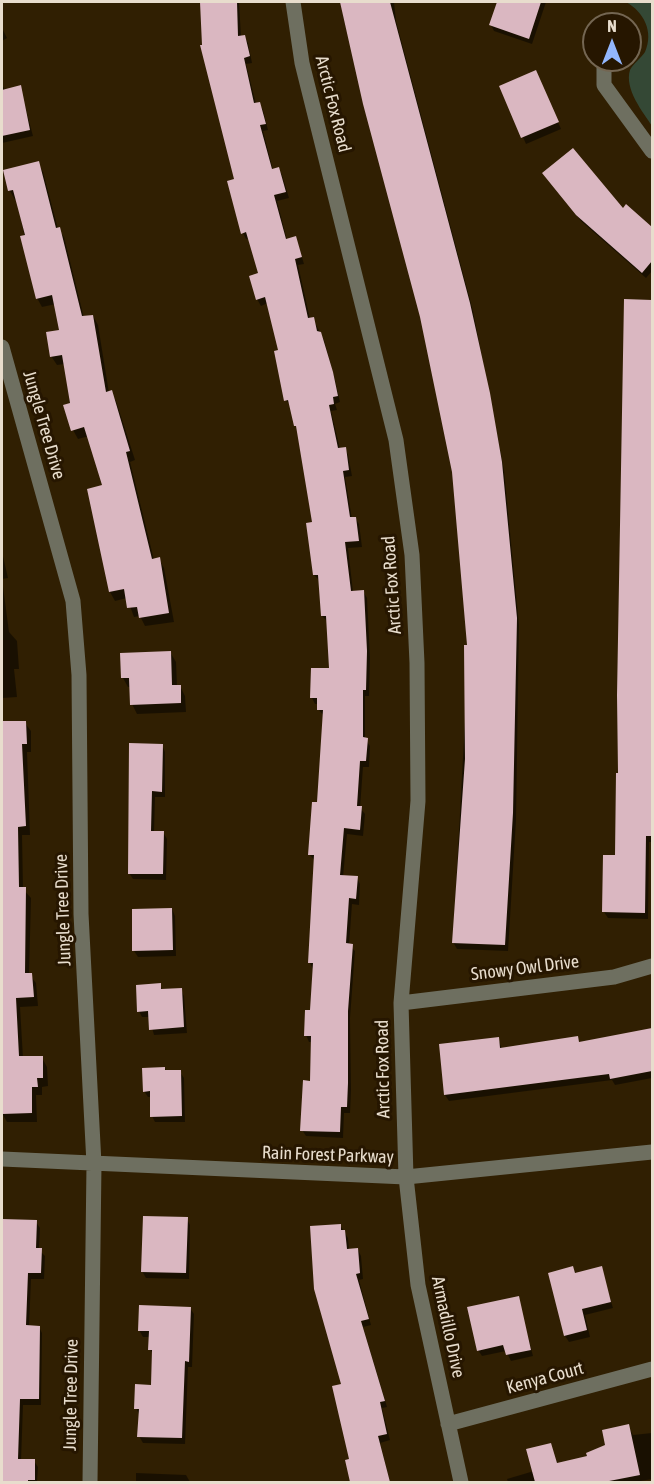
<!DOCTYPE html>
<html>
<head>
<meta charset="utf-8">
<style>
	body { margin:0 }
	#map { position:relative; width:654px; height:1484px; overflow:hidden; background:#301f02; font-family:"Asap Condensed",sans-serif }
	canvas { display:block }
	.frame { position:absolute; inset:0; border:3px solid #e8ddcd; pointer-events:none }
	.north { position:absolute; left:582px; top:12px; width:60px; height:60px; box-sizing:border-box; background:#261600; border:2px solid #746652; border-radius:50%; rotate:0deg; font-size:16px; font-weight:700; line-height:24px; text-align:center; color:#e8ddcd }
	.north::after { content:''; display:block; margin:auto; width:21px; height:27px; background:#93b7fd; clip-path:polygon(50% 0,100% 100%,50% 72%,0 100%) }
</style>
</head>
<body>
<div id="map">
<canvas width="654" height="1484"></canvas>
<div class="frame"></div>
<div class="north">N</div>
</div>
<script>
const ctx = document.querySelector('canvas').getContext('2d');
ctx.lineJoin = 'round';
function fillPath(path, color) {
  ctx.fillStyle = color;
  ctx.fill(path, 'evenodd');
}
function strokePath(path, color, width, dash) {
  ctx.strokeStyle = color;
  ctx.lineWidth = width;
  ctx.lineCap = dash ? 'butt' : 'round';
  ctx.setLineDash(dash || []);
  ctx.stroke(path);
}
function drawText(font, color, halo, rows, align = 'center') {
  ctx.font = font + ' "Asap Condensed",sans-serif';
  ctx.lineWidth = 6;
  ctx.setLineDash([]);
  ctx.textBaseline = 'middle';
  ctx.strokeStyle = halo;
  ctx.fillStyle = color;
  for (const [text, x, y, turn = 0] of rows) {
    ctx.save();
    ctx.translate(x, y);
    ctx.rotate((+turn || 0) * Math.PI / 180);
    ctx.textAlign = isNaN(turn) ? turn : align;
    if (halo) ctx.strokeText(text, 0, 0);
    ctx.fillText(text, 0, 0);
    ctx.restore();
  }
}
fillPath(new Path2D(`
	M626,2h26v124c-9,-14 -28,-37 -22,-56 3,-6 11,-12 15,-18 9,-20 -1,-40 -19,-50z`), '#344835');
fillPath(new Path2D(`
	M202,2h37l2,35 3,-1 4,7 4,20 -6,1 10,40 3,-1 4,7 5,20 -5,1 10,39 6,-1 3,6 7,23 -12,3 10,39 8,-2 3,6 6,20 -6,1 12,54h3l11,21 11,40 5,22 -5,2 2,6 -6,1 9,38 5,-1 3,7 4,21 -7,1 7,42 3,-1 4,6 3,23 -14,1 5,44 10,-1 4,7 3,60 -1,38h-4v43l5,7 -1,21h-6l-3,41 5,6 -2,22 -16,-2 -4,43 14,1 3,6 -1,21 -7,-1 -3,41 6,6 -5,67 1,72 -1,23h-6l-1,25 -37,-2 -4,-6 10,-48 1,-40h-4l-3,-7 5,-23 2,-43 -3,-6 5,-102 -6,-7 9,-50 6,-88 -5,-6v-6h-4l-3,-6 19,-28 -3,-48 -6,-6 -2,-35 -6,-6 -1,-51 -14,-92 -8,-26 -5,-6 -6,-49 -12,-48 -7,3 -4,-7 2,-25 -10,-36 -3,1 -3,-6 -7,-53 -33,-134z
	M342,2h52l2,19 77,290 31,159 15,155 -3,195 -8,131 -51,-2 -4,-7 16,-295 -16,-176 -18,-99 -92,-356z
	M498,2h48l-14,42 -38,-13 -3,-6z
	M2,28l5,10 -5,3z
	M539,78l22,51 -35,15 -25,-57z
	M2,85l3,5 15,-3 13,49 -31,7z
	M38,163l5,9 15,57 6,8 20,81 9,-2 5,9 11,68 2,-1 5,9 19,59 -5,2 24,98 5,-1 5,9 10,54 -29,4 -5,-10 -6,1 -7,-19 -12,3 -5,-9 -6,-106 -15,-50 -11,3 -5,-9 -8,-66 -8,1 -6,-9 9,-25 -4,-27 -14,3 -5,-9 -20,-99 -2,1 -5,-9 -5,-20z
	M548,180l75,30 4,-4 25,23v42l-6,7 -65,-57z
	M625,301l27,1v540h-3l-1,77 -40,-1 -4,-6 13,-55 3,-82z
	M2,552l6,26 -6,1 7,53 8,9 2,28h-5l3,28 -15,1z
	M170,652l6,10 1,24h3l5,10 1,16 -49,2 -5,-10 -1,-17h-3l-5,-9z
	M2,723h23l6,8v21h-4l3,83h-8l1,54 8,9 -2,76 7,9 2,23 -18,1 3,51h19l5,9 1,19 -6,1v8h-6l1,27h-30l-5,-9z
	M162,745l3,7v45h-10l-1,35h9l4,7 -1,41 -33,-1 -4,-6z
	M172,909l3,7 1,40 -38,1 -4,-6z
	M160,985l3,6 18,-1 3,6 3,37 -33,2 -5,-18h-7l-3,-6z
	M652,1029v49l-37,7 -3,-5 -163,21 -4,-6 53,-56 4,10 75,-11 3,5z
	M165,1068l2,4h13l4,6 1,44h-30l-3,-6 -1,-19h-3l-4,-6z
	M187,1219l3,6 -1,54 -43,-1 -4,-7z
	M2,1220l34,2 4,6 -1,22 6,6 -1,23h-13l-2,48h10l3,6 -1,72h-18l-2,56h13l4,6 -1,15h-35z
	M340,1225l8,13 1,12h9l3,6 2,23 -4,1 12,45 -8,2 24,80 -5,1 8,32 -10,3 10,39h-38l-5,-21 4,-1 -8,-75z
	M573,1268l3,6 25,-6 12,40 -28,7 5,22 -21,5 -4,-6z
	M518,1298l15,58 -22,5 -5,-10 -24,5 -4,-6z
	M190,1308l4,6 -2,53h-4l-3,77 -42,-1 -4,-7 1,-20 -4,-8 17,-22 1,-30 -4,-7v-12h-7l-4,-7z
	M628,1426l5,9 19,-2v46l-17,3h-127l-1,-3 27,-8 16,-26 8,20 31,-8 18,-11z
	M136,1473l50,2 4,7h-54z`), '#0007');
fillPath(new Path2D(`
	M200,2h37l1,34 7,-1 5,21 -6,2 10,45 6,-1 6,22 -6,1 12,44 7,-2 7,25 -12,3 12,44 10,-3 6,21 -7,2 13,59 6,-1 3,14 4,1 12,40 5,24 -5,1 1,7 -5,1 9,43 8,-1 3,23 -6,1 7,46h6l3,24 -14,1 6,49 13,-1 3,61 -1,39h-3v47l5,1 -2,23h-6l-3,45h5l-2,24 -16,-2 -4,47 18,1 -2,23 -7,-1 -3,45 7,1 -5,67v72l-1,24h-6l-1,25 -40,-1 3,-51 7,1 1,-45h-7l1,-26h5l3,-47h-5l6,-108h-6l4,-53h5l6,-92h-6v-12h-7l1,-30h18l-3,-52h-5l-3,-41h-5l-7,-52 6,-1 -16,-96h-2l-6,-26 -4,1 -10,-50 4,-1 -13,-53 -9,3 -7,-24 9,-3 -12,-41 -5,2 -14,-53 7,-2 -34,-134h2z
	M340,2h50l80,301 20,90 12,69 15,156 -4,195 -8,132 -53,-2 13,-184 -1,-114h3l-15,-173 -32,-155 -57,-213z
	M497,2h44l-12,37 -40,-14z
	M536,70l23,52 -38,16 -22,-52z
	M21,85l9,45 -28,6v-46z
	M573,148l50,60 3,-4 26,23v34l-10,12 -66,-58 -34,-42z
	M39,161l17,67 4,-1 22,89 11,-1 13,77 6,-2 18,61 -4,1 26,107 8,-2 9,56 -30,5 -2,-11 -10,1 -3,-19 -15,3 -22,-103 15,-4 -18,-58 -13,4 -8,-26 7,-2 -8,-48 -12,2 -4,-25 13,-2 -7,-35 -16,4 -16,-63 5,-1 -12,-45 -5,1 -5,-21z
	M624,299l28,1v536h-6l-1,77 -43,-1 1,-57h12l1,-82h2l-1,-78z
	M171,651l1,34h9v18l-51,2 -1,-27h-8l-1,-25z
	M2,721h24l1,23h-5l4,82 -8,1 1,60h7l-1,86h7l2,24 -18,1 3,58h24v22h-6l1,9h-6v26l-30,1z
	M129,743l34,1 -1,48 -10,-1 -1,40h13l-1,43h-35z
	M172,908l1,42 -41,1v-42z
	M161,983v6l21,-1 2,39 -35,3 -1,-19 -11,1 -1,-27z
	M652,1028v43l-42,8 -1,-5 -165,21 -5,-51 60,-7 1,11 78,-12 1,6z
	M165,1067v3h16l1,46 -32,1v-26l-7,1 -1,-24z
	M143,1216l45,1 -2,56 -45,-1z
	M2,1219l35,1 -1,28h6l-1,25h-13l-2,52 14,1 -1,73h-19l-2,60h17v21h-7v2h-26z
	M341,1224v6h4l2,19 11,-1 2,25 -4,1 13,45 -8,2 24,80 -5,1 7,32 -9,2 12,46h-40l-5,-22 4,-1 -17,-73 9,-2 -27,-95 -4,-63z
	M573,1266l2,7 27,-7 9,36 -29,7 5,21 -23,6 -16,-63z
	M519,1296l12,54 -25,5 -3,-10 -26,6 -10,-44z
	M139,1305l52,2 -2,55 -4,-1 -3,77 -45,-1 2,-28h-5l1,-25 16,1 1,-35h-4l1,-19h-11z
	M629,1424l11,51 -36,7h-69l-9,-33 25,-6 6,20 30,-7 -1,-3 19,-8 -3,-15z`), '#dab7c1');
strokePath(new Path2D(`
	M293,2l9,61 94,377 16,115 5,108 1,138 -17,202 5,174 12,108 43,197
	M604,60v25l48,66
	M2,347l71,254 6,74 2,239 13,250 -4,318
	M401,1003l213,-26 38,-11
	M2,1159l404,18 246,-25
	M448,1424l204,-55`), '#6e6f60', 15);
drawText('18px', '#e8ddcd', '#261600', [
	["Arctic Fox Road",333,104,76],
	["Jungle Tree Drive",44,425,74],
	["Arctic Fox Road",392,585,-94],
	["Jungle Tree Drive",63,910,-92],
	["Snowy Owl Drive",525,968,-7],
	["Arctic Fox Road",383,1069,-91],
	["Rain Forest Parkway",328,1155,2],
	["Armadillo Drive",448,1327,78],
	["Kenya Court",545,1378,-15],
	["Jungle Tree Drive",71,1395,-89]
]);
</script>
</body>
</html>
